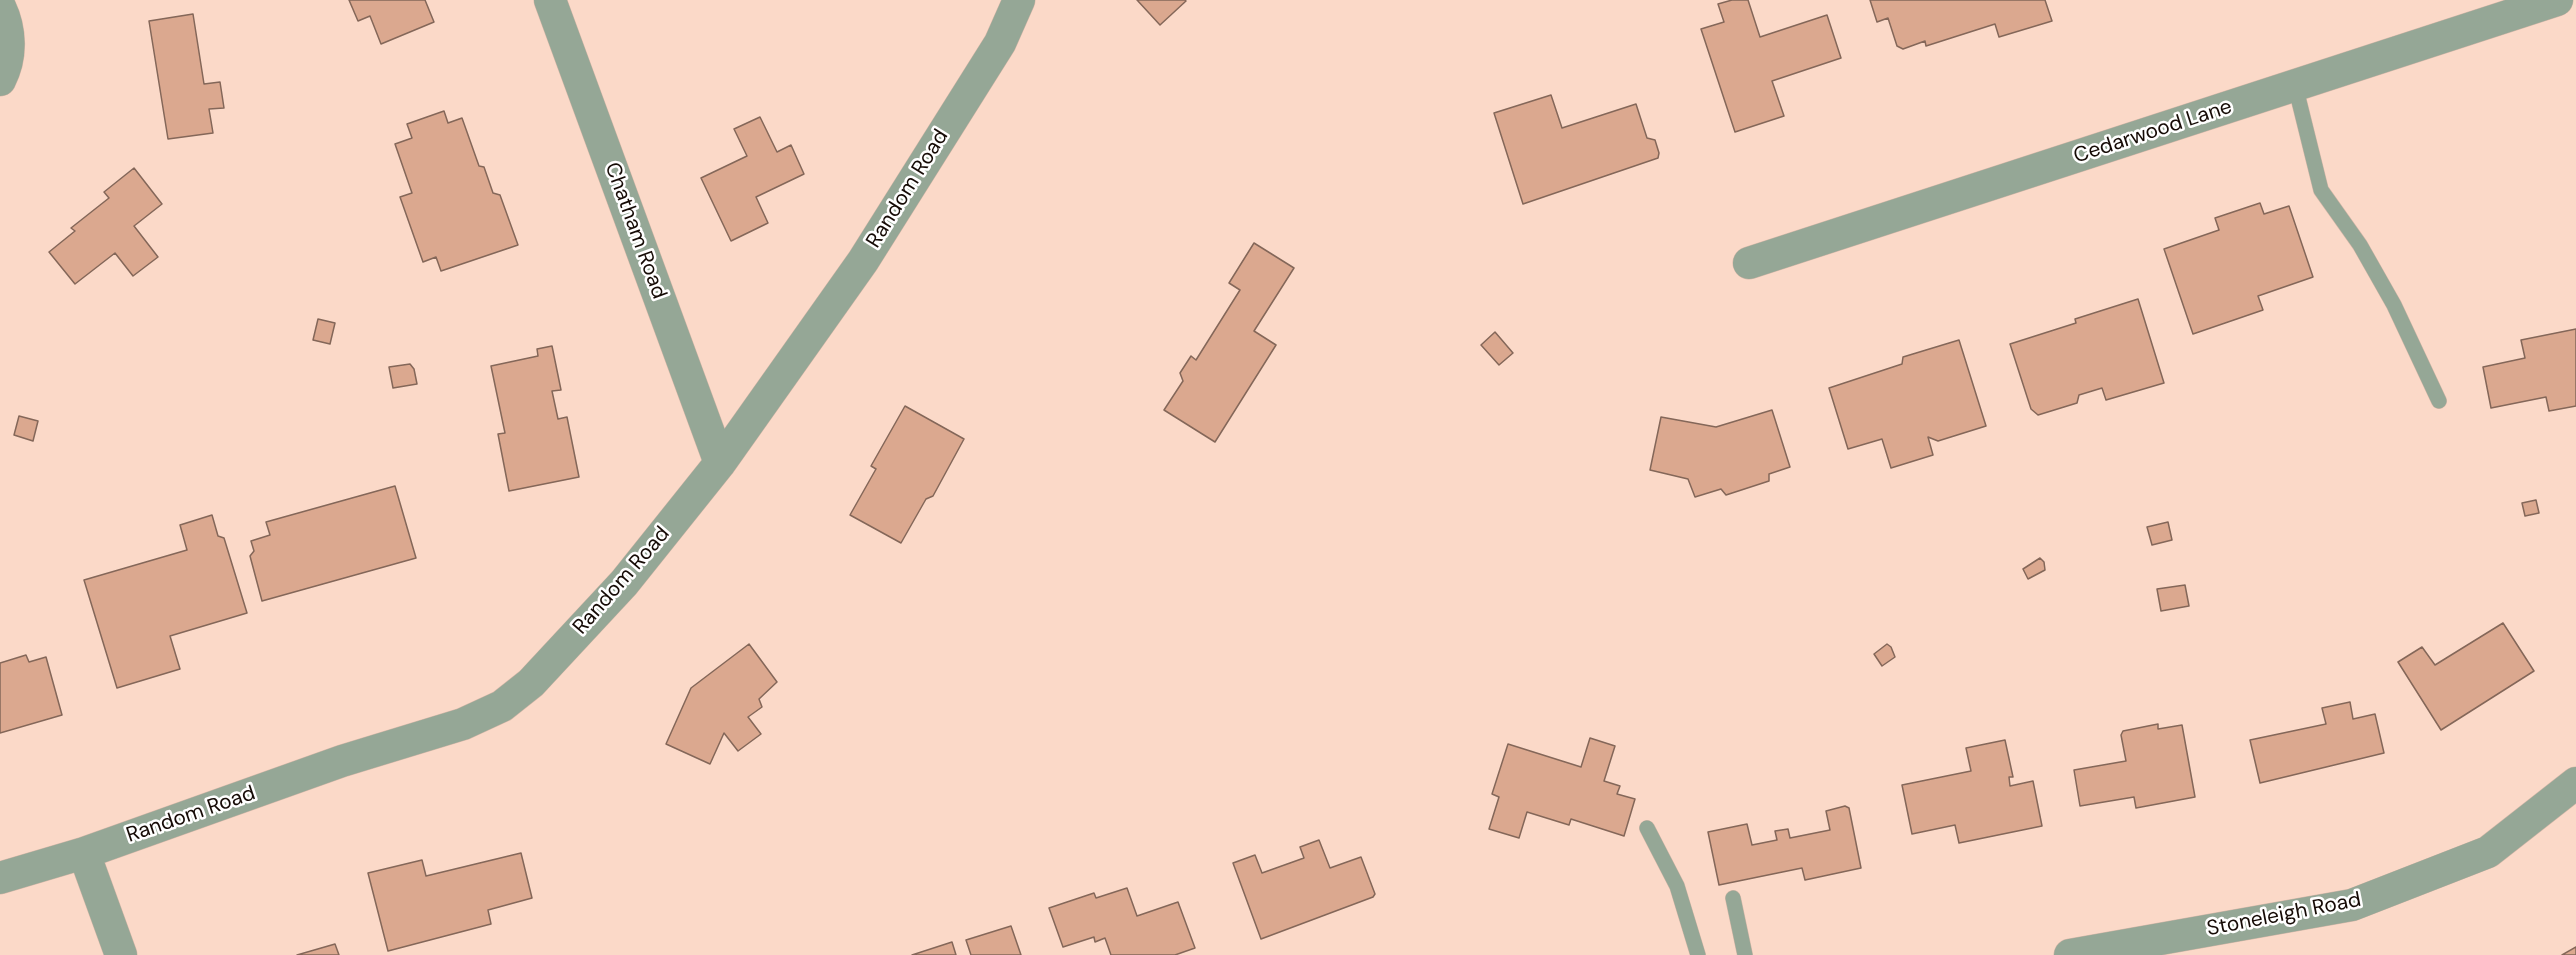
<!DOCTYPE html>
<html>
<head>
<meta charset="utf-8">
<style>
	body { margin:0 }
	canvas { display:block; background:#fbd9c8 }
</style>
</head>
<body>
<canvas width="2576" height="955"></canvas>
<script>
const ctx = document.querySelector('canvas').getContext('2d');
ctx.lineJoin = 'round';
function fillPath(path, color) {
  ctx.fillStyle = color;
  ctx.fill(path, 'evenodd');
}
function strokePath(path, color, width, dash) {
  ctx.strokeStyle = color;
  ctx.lineWidth = width;
  ctx.lineCap = dash ? 'butt' : 'round';
  ctx.setLineDash(dash || []);
  ctx.stroke(path);
}
function drawText(font, color, halo, rows, align = 'center') {
  ctx.font = font + ' "DM Sans",sans-serif';
  ctx.lineWidth = 5;
  ctx.setLineDash([]);
  ctx.textBaseline = 'middle';
  ctx.strokeStyle = halo;
  ctx.fillStyle = color;
  for (const [text, x, y, turn = 0] of rows) {
    ctx.save();
    ctx.translate(x, y);
    ctx.rotate((+turn || 0) * Math.PI / 180);
    ctx.textAlign = isNaN(turn) ? turn : align;
    if (halo) ctx.strokeText(text, 0, 0);
    ctx.fillText(text, 0, 0);
    ctx.restore();
  }
}
const building = new Path2D(`
	M349,0h76l9,22 -53,22 -11,-28 -12,5z
	M1137,0h48l1,1 -26,24z
	M1732,0h16l12,37 67,-22 14,43 -69,23 12,35 -49,16 -34,-103 23,-7 -6,-18z
	M1870,0h175l7,21 -53,16 -4,-13 -69,22 -1,-5 -22,8 -6,-3 -9,-28 -11,4z
	M193,14l11,70 16,-2 4,26 -15,1 4,24 -45,6 -19,-118z
	M1551,95l11,33 74,-24 11,34 8,2 4,13 -1,5 -135,46 -29,-91z
	M444,111l4,12 14,-5 17,48 5,1 9,26 7,2 18,50 -77,26 -5,-14 -13,5 -23,-65 12,-4 -17,-49 17,-6 -5,-14z
	M760,117l17,35 14,-7 13,29 -48,23 12,26 -37,18 -30,-63 46,-22 -13,-27z
	M134,168l28,36 -28,22 24,31 -25,19 -18,-23 -40,31 -26,-32 26,-21 -4,-3 38,-30 -5,-6z
	M2260,203l4,11 25,-8 24,71 -55,19 5,14 -70,24 -29,-85 55,-19 -4,-12z
	M1254,243l40,25 -40,63 22,14 -61,97 -51,-32 19,-29 -3,-8 11,-17 5,4 44,-70 -11,-7z
	M2138,299l26,84 -58,17 -4,-12 -23,7 -2,8 -39,12 -7,-6 -21,-65 66,-21 -1,-4z
	M318,319l17,4 -5,21 -17,-4z
	M2576,329v77l-27,5 -3,-14 -55,11 -8,-41 42,-9 -4,-18z
	M1495,332l18,21 -14,12 -18,-20z
	M1959,340l27,86 -48,15 -10,-4 5,18 -42,13 -9,-29 -34,10 -19,-61 73,-24 1,-7z
	M552,346l9,44 -9,1 6,28 9,-2 12,60 -70,14 -11,-57 7,-1 -14,-67 47,-10 -1,-7z
	M410,364l4,5 3,15 -24,4 -4,-21z
	M905,406l59,33 -31,57 -7,3 -25,44 -51,-28 26,-46 -5,-3z
	M1772,410l18,57 -21,7v7l-43,14 -5,-6 -26,8 -7,-18 -38,-9 11,-53 55,10z
	M19,416l19,5 -5,20 -19,-6z
	M395,486l21,72 -154,43 -12,-45 4,-5 -3,-10 19,-6 -4,-13z
	M2536,500l3,13 -14,3 -3,-13z
	M212,515l6,21 6,2 23,75 -77,23 10,33 -63,19 -33,-108 103,-30 -7,-25z
	M2168,522l4,18 -20,5 -5,-18z
	M2040,558l4,4 1,8 -17,9 -5,-10z
	M2185,585l4,21 -28,5 -4,-22z
	M2503,623l31,48 -93,59 -43,-68 24,-15 13,18z
	M749,644l28,38 -18,17 3,8 -14,10 13,17 -23,17 -14,-18 -14,31 -44,-20 25,-56z
	M1887,644l4,3 4,10 -13,9 -8,-12z
	M26,655l3,7 17,-5 16,58 -62,18v-70z
	M2350,702l3,17 22,-5 9,39 -124,30 -10,-43 76,-16 -4,-16z
	M2158,724v5l24,-4 13,72 -59,11 -2,-11 -54,9 -6,-36 52,-9 -5,-26 2,-4z
	M1590,738l25,8 -11,35 16,5 -3,8 18,5 -11,37 -53,-17 -2,6 -42,-13 -8,26 -30,-9 10,-32 -7,-3 16,-50 73,23z
	M2005,740l8,37h-4l1,9 23,-5 9,45 -83,17 -4,-18 -43,9 -10,-49 69,-14 -5,-23z
	M1845,806l4,2 12,60 -56,12 -3,-12 -83,17 -11,-53 39,-8 5,21 25,-5 -2,-9 13,-2 2,9 40,-8 -4,-19z
	M1319,840l11,28 31,-11 14,37 -2,3 -112,42 -28,-76 22,-8 7,18 42,-15 -4,-11z
	M521,853l11,45 -44,12 3,14 -103,27 -20,-78 54,-13 4,16z
	M1127,888l10,28 41,-14 17,46 -20,7h-64l-6,-17 -10,4 -1,-5 -31,10 -14,-39 45,-15 2,5z
	M1011,926l10,29h-50l-5,-15z
	M952,942l4,13h-44z
	M335,944l4,11h-42z
	M2576,947v8h-14z`);
fillPath(building, '#dba88f');
strokePath(building, '#846759', 1.5);
const service = new Path2D(`
	M2295,85l26,105 39,55 34,60 45,96
	M1647,828l30,58 21,69
	M1733,898l12,57`);
const minor = new Path2D(`
	M550,0l170,463
	M0,7c11,23 12,50 0,73
	M1749,263l808,-263
	M84,853l37,102
	M0,878l84,-25 258,-92 121,-37 39,-18 29,-23 93,-100 96,-120 143,-202 137,-218 19,-43
	M2070,955l282,-50 136,-53 88,-69`);
strokePath(service, '#d6b8a9', 16);
strokePath(minor, '#d6b8a9', 33);
strokePath(service, '#95a796', 15);
strokePath(minor, '#95a796', 32);
drawText('21px', '#150a05', '#fff', [
	["Cedarwood Lane",2153,132,-18],
	["Random Road",908,189,-58],
	["Chatham Road",635,231,70],
	["Random Road",622,581,-49],
	["Random Road",191,815,-19],
	["Stoneleigh Road",2284,915,-11]
]);
</script>
</body>
</html>
